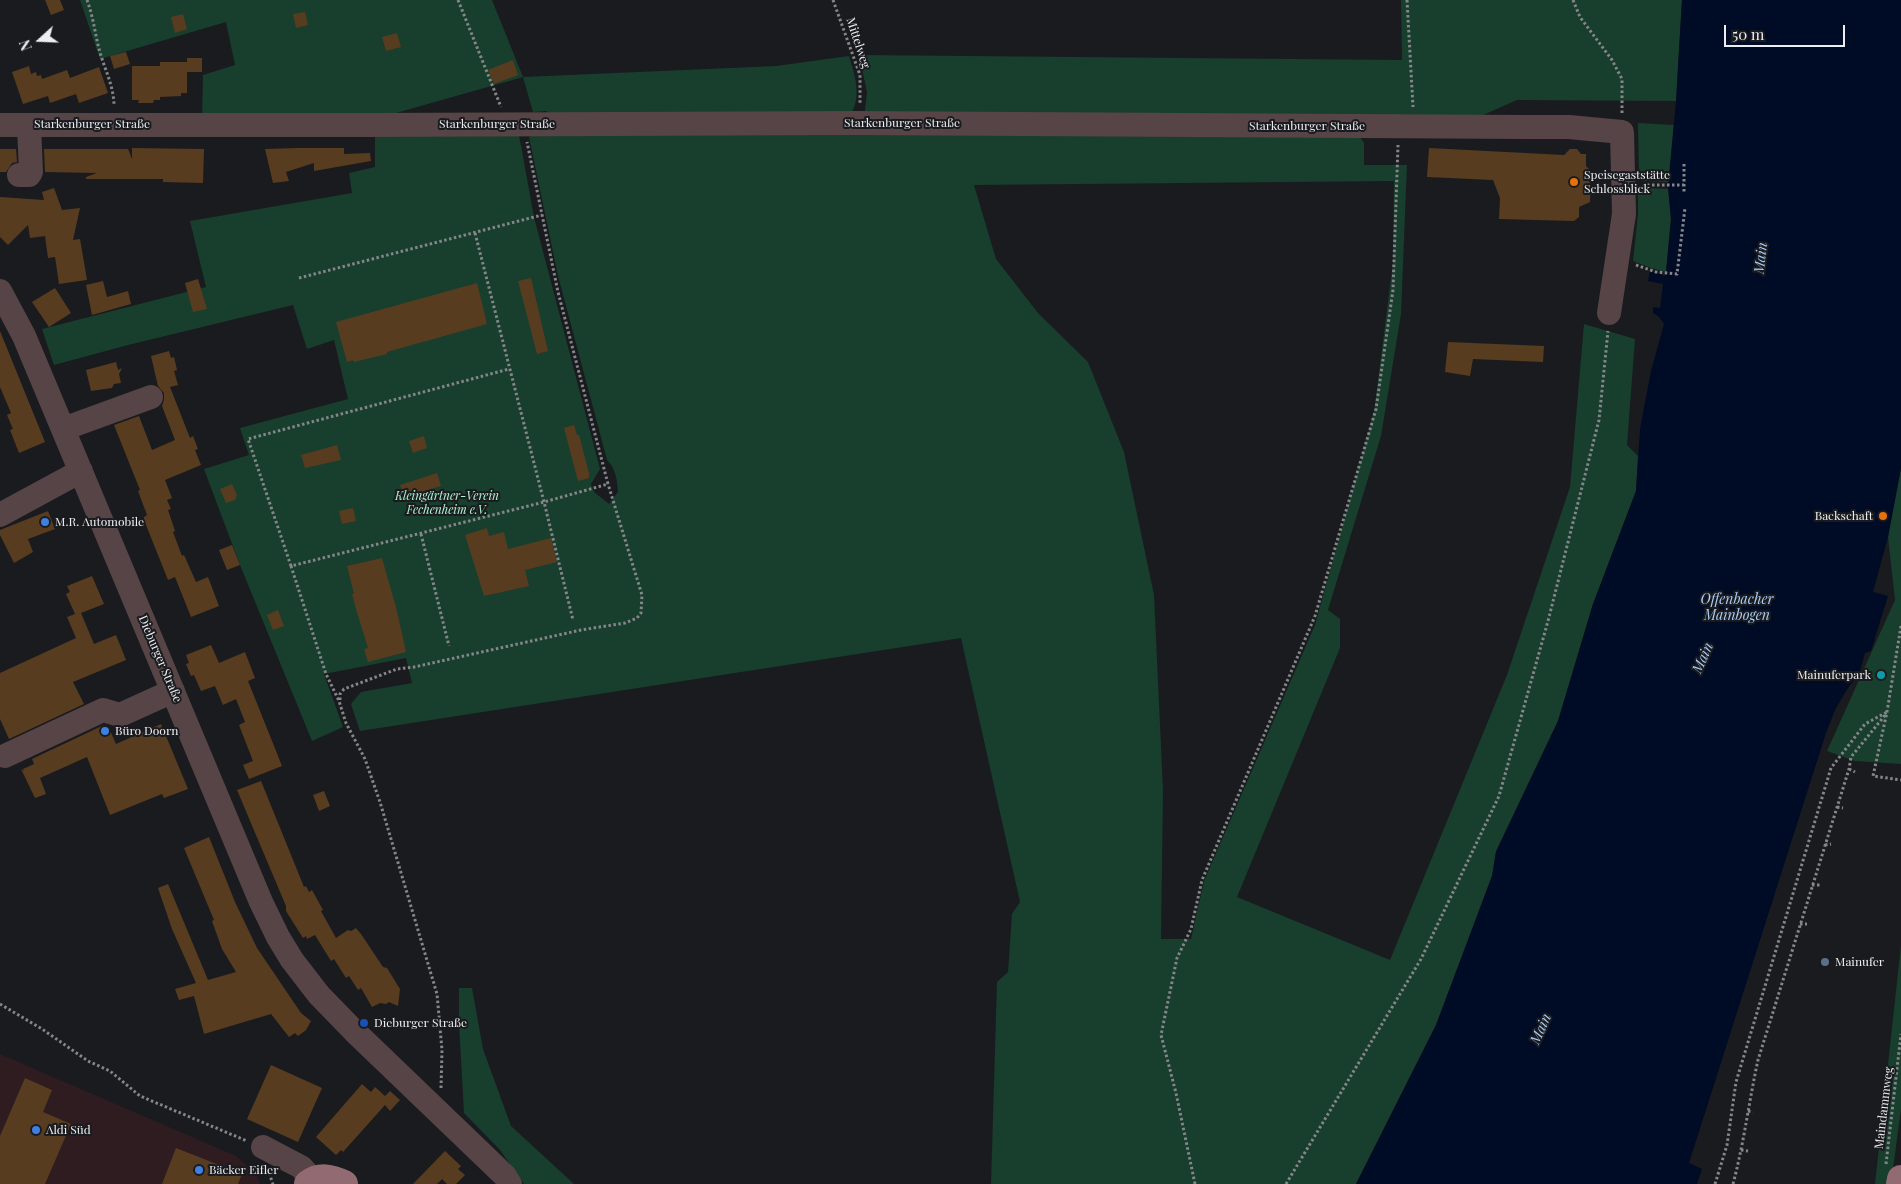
<!DOCTYPE html>
<html>
<head>
<meta charset="utf-8">
<style>
	body { margin:0 }
	#map { position:relative; width:1901px; height:1184px; overflow:hidden; background:#1a1b1f; font-family:"Playfair Display",serif }
	canvas { display:block }
	.north { position:absolute; left:15px; top:15px; width:50px; height:50px; -webkit-text-stroke:4px #1a1b1f; paint-order:stroke; rotate:250deg; font-size:14px; font-weight:700; line-height:20px; text-align:center; color:#edeef1 }
	.north::after { content:''; display:block; margin:auto; width:18px; height:22px; background:#edeef1; clip-path:polygon(50% 0,100% 100%,50% 72%,0 100%) }
	.scale { position:absolute; left:1724px; top:25px; width:121px; height:22px; box-sizing:border-box; border:2px solid #edeef1; border-top:0; padding-left:6px; font-size:15px; line-height:18px; white-space:nowrap; color:#edeef1; -webkit-text-stroke:4px #1a1b1f; paint-order:stroke }
</style>
</head>
<body>
<div id="map">
<canvas width="1901" height="1184"></canvas>
<div class="north">N</div>
<div class="scale">50 m</div>
</div>
<script>
const ctx = document.querySelector('canvas').getContext('2d');
ctx.lineJoin = 'round';
function fillPath(path, color) {
  ctx.fillStyle = color;
  ctx.fill(path, 'evenodd');
}
function strokePath(path, color, width, dash) {
  ctx.strokeStyle = color;
  ctx.lineWidth = width;
  ctx.lineCap = dash ? 'butt' : 'round';
  ctx.setLineDash(dash || []);
  ctx.stroke(path);
}
function drawText(font, color, halo, rows, align = 'center') {
  ctx.font = font + ' "Playfair Display",serif';
  ctx.lineWidth = 4;
  ctx.setLineDash([]);
  ctx.textBaseline = 'middle';
  ctx.strokeStyle = halo;
  ctx.fillStyle = color;
  for (const [text, x, y, turn = 0] of rows) {
    ctx.save();
    ctx.translate(x, y);
    ctx.rotate((+turn || 0) * Math.PI / 180);
    ctx.textAlign = isNaN(turn) ? turn : align;
    if (halo) ctx.strokeText(text, 0, 0);
    ctx.fillText(text, 0, 0);
    ctx.restore();
  }
}
fillPath(new Path2D(`
	M0,1054l236,102 20,18 4,10h-260z`), '#2e1c21');
fillPath(new Path2D(`
	M80,0h412l31,77 253,-11 73,-10c5,16 12,37 4,54 -1,3 -6,6 -8,9l-297,-1 -1,-7 -14,1 -10,-35 -148,42h-173l1,-44 32,-10 -9,-43 -126,37z
	M1401,0h281l-6,101 -159,-1 -34,15 -619,4 3,-27 -8,-37 543,5z
	M1638,123l36,2 -5,57 -30,-1z
	M1355,129l9,14v22h43l-6,149 -20,122 -53,174 12,9v29l-103,249 153,63 117,-285 63,-188 14,-163 51,15 -8,106 11,11 -2,35 -43,113 -35,117 -62,130 -4,25 -56,149 -80,159h-365l6,-202 11,-10 4,-58 8,-12 -59,-264 -601,93 -9,-27 10,-12 51,-9 -6,-25 -82,16 19,53 -31,14 -72,-176 -36,-96 45,-14 -9,-27 108,-29 -14,-59 -27,9 -14,-44 -165,40 -74,20 -12,-36 164,-42 -16,-66 162,-28 -3,-20 26,-6v-33l144,1 15,82 66,252 -9,15 3,8 15,12 9,-12c-1,-12 -2,-23 -11,-32l-49,-184 -29,-139 6,-4zM1394,181l-1,82 -19,149 -59,213 -111,256 -13,58h-30l2,-149 -9,-195 -30,-143 -36,-90 -50,-49 -42,-54 -22,-74z
	M1638,188l30,1 3,30 -5,53 -15,-4 -18,-7 5,-46z
	M1901,468v296l-46,-3 -28,-10 68,-151 -7,-63z
	M1901,945v164l-10,75h-16z
	M459,988h13l11,61 28,77 63,58h-50l-24,-34 -36,-37 -5,-90z`), '#183e2d');
fillPath(new Path2D(`
	M1682,0h219v468l-13,69 -15,55 15,4 -17,55 -6,2 -5,18 -14,20 -11,19 -9,23 -137,430 13,6 -5,15h-341l80,-159 56,-149 4,-24 62,-131 35,-117 43,-113 4,-62 11,-58 13,-47 -5,-7 -6,-4v-6l7,1 3,-24 -15,-3 2,-10 15,5 1,-4 5,-53 -3,-33 8,-85z`), '#000c25');
fillPath(new Path2D(`
	M45,0h15l4,10 -13,5z
	M305,12l3,13 -12,3 -3,-14z
	M183,14l4,15 -12,4 -4,-16z
	M397,33l4,14 -15,4 -4,-14z
	M126,52l4,12 -16,5 -4,-13z
	M187,58h15v14h-15v21h-6v3l-21,1v3h-6l-1,3h-15l1,-3h-7v-34h28v-4h27z
	M513,60l5,15 -24,9 -6,-14z
	M29,66l2,8 5,-2 1,4 4,-1 1,4 25,-9 3,8 29,-11 9,26 -29,10 -3,-9 -26,9 -2,-7 -25,8 -11,-32z
	M132,148l72,1 -1,34 -40,-1v-3h-77v-2l11,-4 -52,-1 -1,-23h84l4,10z
	M298,148h46v6l26,-1 1,8 -57,10v-8l-28,9 3,9 -16,2 -8,-34z
	M1429,148l135,7 6,-6h7l4,5h5v12l5,5 -1,31 -11,5v10l-5,4 -75,-2 1,-21 -7,-18 -66,-3z
	M0,149h16l1,13 -5,1 -6,9h-6z
	M54,188l8,22 18,-2 -7,32 7,-1 7,41 -28,4 -4,-27 -7,1 -3,-22 -15,2 -2,-13 -20,20 -8,-8v-40l44,3 -2,-8z
	M531,278l17,73 -11,3 -19,-73z
	M198,279l9,30 -14,3 -8,-29z
	M103,281l4,16 21,-6 3,13 -39,11 -6,-30z
	M477,283l10,41 -100,28v2l-33,8 -1,-2 -6,2 -11,-40z
	M55,288l16,25 -22,14 -17,-25z
	M0,331l45,111 -26,11 -9,-23 3,-1 -6,-14 4,-2 -11,-26z
	M1448,342l96,4 -1,16 -70,-3 -3,17 -25,-4z
	M169,351l2,7 3,-1 3,13 -3,1 4,14 -8,2 20,51 3,-2 5,13 -3,1 6,15 -36,15 7,18 -5,2 4,9 -3,1 7,21 -2,1 9,24 2,-1 12,27 12,-5 11,29 -28,11 -16,-40 -7,3 -24,-60v-3l3,-2 -9,-24 2,-1 -26,-65 25,-9 13,34 23,-10 -13,-34 2,-6v-7l-6,-7 -7,-30z
	M116,362l2,8 4,-2 -3,6 2,9 -7,1 -2,4 -21,3 -5,-21z
	M574,425l3,10h2l10,38v5l-11,3 -14,-53z
	M424,436l3,12 -14,5 -4,-12z
	M337,445l4,15 -36,8 -4,-13z
	M437,473l4,13 -37,11 -4,-12z
	M232,484l5,11 -2,5 -9,3 -6,-14z
	M353,508l3,13 -14,3 -3,-13z
	M48,511l7,18 -27,10 5,13 -19,11 -14,-28v-5z
	M487,528l2,8 15,-4 4,17 43,-11 6,24 -32,8 4,16 -45,10 -19,-61z
	M232,545l8,20 -13,5 -8,-20z
	M382,558l15,53 9,41 -38,10 -4,-13 4,-1 -12,-39 -4,-15h2l-7,-28z
	M92,576l12,28 -23,9 13,31 22,-9 10,25 -53,22 11,22 -75,35 -9,-20v-46l76,-35 -9,-21 8,-3 -9,-20 4,-2 -3,-6z
	M278,610l6,16 -11,4 -6,-15z
	M211,645l8,18 26,-11 10,26 -7,3 34,85 -33,13 -6,-14 10,-4 -14,-36 6,-3 -9,-23 -13,6 -8,-19 -14,5 -7,-16 -3,1 -5,-12 3,-1 -3,-8z
	M161,724l27,65 -24,9 -2,-4 -52,21 -23,-58 -47,21 6,16 -11,4 -14,-29 3,2 -1,-2 11,-5 -2,-5 72,-34 4,1 8,18z
	M261,781l43,106 2,-1 3,6 3,-2 11,20 -2,1 15,27 12,-8 3,1 5,-3 5,6 22,33 4,1 13,21 -2,17 -9,-4 -3,2 -6,-1 -8,4 -11,-19 -3,2 -9,-14 -3,2 -12,-19 -3,2 -16,-26 -8,4 -1,-3 -3,2 -17,-27v-5l-49,-116z
	M324,791l6,15 -11,5 -6,-16z
	M209,837l26,65 22,46 44,65 10,8 -5,9 -8,6 -3,-3 -6,4 -18,-23 -67,20 -10,-38 -15,4 -4,-11 21,-6 -24,-54 -14,-41 10,-4 40,96 28,-8 -14,-23 -10,-28 2,-1 -30,-72z
	M271,1065l51,23 -24,54 -51,-23z
	M25,1078l27,12 -9,22 28,12 -26,60h-45v-48z
	M362,1084l9,8 4,-5 10,9 5,-5 10,9 -10,11 -5,-6 -42,47 -2,-2 -5,5 -20,-18z
	M176,1148l66,26 -4,10h-76z
	M445,1151l16,15 -3,3 7,6 -9,9h-9l-5,-5 -5,5h-24z`), '#583c20');
strokePath(new Path2D(`
	M87,0c6,16 8,33 12,49 5,19 15,37 15,57
	M458,0l43,107
	M833,0l27,75v30
	M1407,0l6,107
	M1573,0l7,17 32,43 10,19v34
	M1684,164v29
	M1642,185h42
	M475,233l69,269 29,118
	M1636,265l20,7 21,2 8,-66
	M299,278l243,-63
	M421,534l28,112
	M291,566l-43,-127 261,-70
	M1901,626l-14,86 -14,64 28,4
	M340,700v-6l4,-5 53,-20 17,-2 167,-37 44,-7 12,-5 4,-5 1,-18 -34,-111
	M1849,769l6,3
	M1837,807l6,1
	M1825,845l6,-1
	M1812,885h9
	M1800,924h7
	M0,1004l42,25 46,32 22,10 30,25 107,45
	M441,1088l1,-38 -5,-56 -57,-192 -15,-43 -19,-36 -7,-22 -13,-27 -35,-108 253,-64 64,-18 -50,-192 -31,-150
	M1748,1111l5,1
	M1741,1150l7,1
	M1886,1164l15,-130
	M269,1173l4,11
	M1195,1184l-19,-91 -15,-58 16,-77 14,-29 11,-49 113,-264 61,-207 17,-119 5,-145
	M1286,1184l135,-225 78,-163 49,-175 51,-201 9,-89
	M1715,1184l12,-39 9,-63 95,-314 34,-44 22,-12
	M1733,1184c11,-41 16,-83 25,-124l91,-291 2,-12 35,-43`), '#858689', 3, [2.5, 2.5]);
strokePath(new Path2D(`
	M0,125h369l487,-2 668,4h45l53,5 2,82 -15,99
	M19,175h10l2,-3 -2,-47
	M0,291l24,45 237,566 17,35 14,23 27,35 35,36 151,145 5,8
	M63,429l88,-32
	M0,515l81,-44
	M5,756l98,-46 17,5 53,-24
	M263,1147l38,20 12,13`), '#564446', 24);
strokePath(new Path2D(`
	M308,1184c12,-9 23,-6 36,0
	M1900,1184l1,-5`), '#916b71', 28);
for (const [x, y, r, color] of [
	[1574,182,5,"#e8710a"],
	[1883,516,5,"#e8710a"],
	[45,522,5,"#3f7fe0"],
	[1881,675,5,"#0f9aa8"],
	[105,731,5,"#3f7fe0"],
	[1825,962,5,"#5c6f8a"],
	[364,1023,5,"#1a4fb4"],
	[36,1130,5,"#3f7fe0"],
	[199,1170,5,"#3f7fe0"]
]) {
  const dot = new Path2D();
  dot.arc(x, y, r, 0, 2 * Math.PI);
  ctx.fillStyle = color;
  ctx.fill(dot);
  strokePath(dot, '#1a1b1f', 2);
}
drawText('12px', '#edeef1', '#1a1b1f', [
	["Mittelweg",858,43,72],
	["Starkenburger Straße",902,123],
	["Starkenburger Straße",92,124],
	["Starkenburger Straße",497,124],
	["Starkenburger Straße",1307,126],
	["Dieburger Straße",160,659,67],
	["Maindammweg",1884,1108,-83]
]);
drawText('12px', '#edeef1', '#1a1b1f', [
	["Speisegaststätte",1584,175],
	["Schlossblick",1584,189],
	["Backschaft",1873,516,"right"],
	["M.R. Automobile",55,522],
	["Mainuferpark",1871,675,"right"],
	["Büro Doorn",115,731],
	["Mainufer",1835,962],
	["Dieburger Straße",374,1023],
	["Aldi Süd",46,1130],
	["Bäcker Eifler",209,1170]
], 'left');
drawText('italic 12px', '#adf5d0', '#1a1b1f', [
	["Kleingärtner-Verein",447,496],
	["Fechenheim e.V.",447,510]
]);
drawText('italic 14px', '#aaccf6', '#1a1b1f', [
	["Main",1761,258,-83],
	["Offenbacher",1737,600],
	["Mainbogen",1737,616],
	["Main",1703,658,-66],
	["Main",1541,1029,-66]
]);
</script>
</body>
</html>
